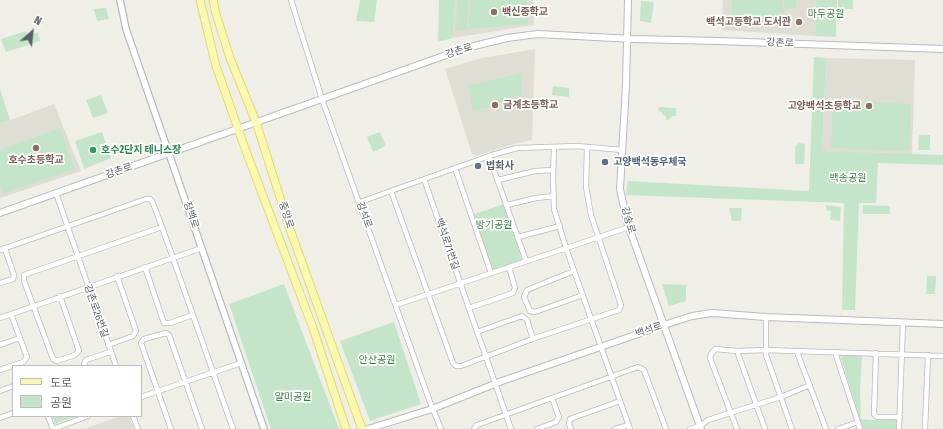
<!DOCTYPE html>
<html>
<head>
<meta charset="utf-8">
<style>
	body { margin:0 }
	#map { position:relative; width:943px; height:429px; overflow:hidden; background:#efefe7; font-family:"Fira Sans Condensed","Noto Sans KR",sans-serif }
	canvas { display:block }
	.legend { position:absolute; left:12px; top:365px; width:130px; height:52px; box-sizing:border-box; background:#fff; border:1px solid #bfbfc2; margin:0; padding:5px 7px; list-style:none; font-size:12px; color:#5e6066 }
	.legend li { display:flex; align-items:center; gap:8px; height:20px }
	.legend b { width:20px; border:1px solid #bfbfc2 }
	.north { position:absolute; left:12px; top:12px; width:40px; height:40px; -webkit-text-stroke:3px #fff; paint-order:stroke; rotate:27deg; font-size:11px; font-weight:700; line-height:16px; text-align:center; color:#5e6066 }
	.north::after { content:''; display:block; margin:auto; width:14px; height:18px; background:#5e6066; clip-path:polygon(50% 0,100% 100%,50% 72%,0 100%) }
</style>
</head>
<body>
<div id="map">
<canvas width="943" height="429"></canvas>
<ul class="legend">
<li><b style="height:5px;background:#f9f9b1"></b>도로</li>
<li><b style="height:11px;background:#c5e5ca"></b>공원</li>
</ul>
<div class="north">N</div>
</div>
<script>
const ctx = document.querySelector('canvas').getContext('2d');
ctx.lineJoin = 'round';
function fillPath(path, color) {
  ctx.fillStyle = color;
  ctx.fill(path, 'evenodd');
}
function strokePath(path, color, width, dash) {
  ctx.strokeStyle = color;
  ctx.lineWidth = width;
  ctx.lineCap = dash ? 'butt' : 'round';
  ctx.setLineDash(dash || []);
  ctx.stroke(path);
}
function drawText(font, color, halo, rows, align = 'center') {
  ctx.font = font + ' "Fira Sans Condensed","Noto Sans KR",sans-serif';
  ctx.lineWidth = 3.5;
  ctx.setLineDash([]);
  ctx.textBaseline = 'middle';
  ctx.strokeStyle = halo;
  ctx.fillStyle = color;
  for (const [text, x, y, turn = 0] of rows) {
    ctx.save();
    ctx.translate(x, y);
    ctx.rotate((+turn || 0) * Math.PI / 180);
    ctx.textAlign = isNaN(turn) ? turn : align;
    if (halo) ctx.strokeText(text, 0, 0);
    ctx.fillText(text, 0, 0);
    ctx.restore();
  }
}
fillPath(new Path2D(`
	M455,0h78l1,25 -81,13z
	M723,0h93l-1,36 -94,-6z
	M535,49l-3,91 -14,3 -42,13 -4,-2 -27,-85 37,-11z
	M826,58l89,2 -3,95 -90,-4z
	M54,104l27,67 -81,27v-74z
	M120,416h9l5,13h-50z`), '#dfded5');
fillPath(new Path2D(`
	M360,0h17l-3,22 -18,-1z
	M439,0h16l-2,38 -15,4z
	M457,0h11l-1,30 -11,1z
	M470,0h57l1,24 -59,5z
	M732,0h51v9h2v17l-53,-3z
	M784,0h12v9l-12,-2z
	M816,0h21l-1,37 -21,-1z
	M838,0h15v9h-15z
	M641,1l13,1 -3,21 -11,-2z
	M106,8l3,11 -12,2 -3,-12z
	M26,31l1,5 11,-4 2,9 -34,11 -5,-13z
	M814,57l12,1 -4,93 121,4v10l-65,-2 -2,40h-17l-4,107h-13l2,-107 -218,-8 2,-14 181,10z
	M522,73l-1,27 -48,11 -5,-25z
	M553,86l16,2v9l-17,-2z
	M0,89l10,31 -10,4z
	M101,95l7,18 -15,5 -7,-18z
	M833,100l78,4 -2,47 -78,-3z
	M659,107l17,1v8h-4l-3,4h-3v-4l-4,-1v-3l-4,-1z
	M60,128l15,41 -72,25 -3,-10v-34z
	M102,132l9,26 -27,11 -9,-28z
	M380,132l6,14 -13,6 -6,-15z
	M919,135h11v15h-12z
	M799,143l6,1 -1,20h-9v-17z
	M504,204l18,56 -29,10 -21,-55z
	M826,205l15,2 -1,14 -10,-1 1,-9 -5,-1z
	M863,205l27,1v8h-27z
	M729,208h13l-1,13h-9z
	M927,276h9l-1,18h-9z
	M284,284l55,145h-68l-42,-125z
	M662,284l24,1v16l-17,5z
	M394,322l27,82 -51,17 -30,-80z
	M840,355l22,1 -2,35 1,28 13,1 22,-1 1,10h-34z
	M52,416h23v1l-20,7z`), '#c5e5ca');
const minor = new Path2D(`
	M291,0l31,99 108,303 11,27
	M554,147l-1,31 1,31 12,39 64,181
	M489,156l37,105
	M455,168l36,105
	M424,179l87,250
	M498,180l37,-9 18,-1
	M391,191l62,172 3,3h5l74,-28 84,-28 2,-5 -30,-90 -5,-28 1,-40
	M56,193l60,173
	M360,202l132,-47 25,-7 60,-2 45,4
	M507,205l29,-7 18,-2
	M518,237l42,-11
	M0,250l146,-51h4l3,4 9,24 71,202
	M145,267l19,56h6l23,-8
	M574,271l-47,19 -3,7 6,14 5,1 48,-17
	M0,283l13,-4 1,-4 -9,-26
	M60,296l19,55 -4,4 -18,6 -4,-2 -29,-78v-6l138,-48
	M396,305l233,-78
	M469,308l44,-15 2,-5 -6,-21
	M766,317v38l26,74
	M0,318l202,-70
	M477,332l45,-16 5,4 6,19
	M0,345l20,-7
	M108,345l25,-9 3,-5 -19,-55
	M737,351l28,78
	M797,352l29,77
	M835,352l25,77
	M876,353l-2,61 3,3h23
	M85,366l-1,-2 2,-4 24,-8
	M0,370l23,-8 4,-5 -16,-43
	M0,391l13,-5
	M141,397l100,-34
	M48,416l5,13
	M133,416l5,13
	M0,418l13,-5
	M53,429l35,-13
	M171,429l-30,-86 3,-4 22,-6 3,2 33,94
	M474,429l3,-4 161,-58 6,3 22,59
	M537,429l19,-7 3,-5 -7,-19
	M571,429l-2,-5 1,-5 50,-18
	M615,429l14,-4
	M690,429l10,-3 8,-6 73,-23 29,-12
	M737,429l-27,-71 1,-4 4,-5 22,2 29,-1 177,6
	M838,429l20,-7
	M899,429l4,-106
	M925,429l3,-74`);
const tertiary = new Path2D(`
	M120,0l6,29 138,400`);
const secondary = new Path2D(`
	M628,0l-2,85 -6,104 7,33 74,207
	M0,213l466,-165 41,-10 31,-4 95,5 86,2 224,8
	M368,429l64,-20 70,-28 162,-56 28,-9 20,-3 54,4 177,7`);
const primary = new Path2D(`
	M200,0l16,66 27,77 70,185 33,101
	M213,0l3,14 14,44 26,64 35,110 71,197`);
strokePath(minor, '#b9babf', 6);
strokePath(tertiary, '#b9babf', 8);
strokePath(secondary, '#babbc1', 8);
strokePath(primary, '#e8d967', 9);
strokePath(minor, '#fff', 4.5);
strokePath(tertiary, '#fff', 5.5);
strokePath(secondary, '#fff', 6);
strokePath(primary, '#f9f9b1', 7);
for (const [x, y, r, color] of [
	[494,12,4,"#8d6e63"],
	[799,22,4,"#8d6e63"],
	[495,105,4,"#8d6e63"],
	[869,106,4,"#8d6e63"],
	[36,148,4,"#8d6e63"],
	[93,150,4,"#2e9e5b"],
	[605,162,4,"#5c6f8a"],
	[478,166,4,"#6b7280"]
]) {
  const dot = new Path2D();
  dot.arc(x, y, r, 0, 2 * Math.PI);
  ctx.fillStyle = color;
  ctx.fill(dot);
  strokePath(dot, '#fff', 1.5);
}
drawText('bold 10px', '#785e54', '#fff', [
	["백신중학교",502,12],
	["백석고등학교 도서관",791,22,"right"],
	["금계초등학교",503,105],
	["고양백석초등학교",861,106,"right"],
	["호수초등학교",36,160,"center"]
], 'left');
drawText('10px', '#3b8049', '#fff', [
	["마두공원",826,14],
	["백송공원",848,178],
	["방기공원",494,225],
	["안산공원",377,360],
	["얄미공원",293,397]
]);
drawText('10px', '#5e6066', '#fff', [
	["강촌로",780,43,2],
	["강촌로",459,51,-18],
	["강촌로",119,171,-19],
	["장백로",191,215,71],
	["중앙로",286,215,72],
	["강석로",364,215,70],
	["강송로",628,220,74],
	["백석로71번길",447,244,71],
	["강촌로26번길",96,311,71],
	["백석로",649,330,-19]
]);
drawText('bold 10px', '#27864d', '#fff', [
	["호수2단지 테니스장",101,150]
], 'left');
drawText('bold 10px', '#4e5e75', '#fff', [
	["고양백석동우체국",613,162]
], 'left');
drawText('bold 10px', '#5b616d', '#fff', [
	["법화사",486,166]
], 'left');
</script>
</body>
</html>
